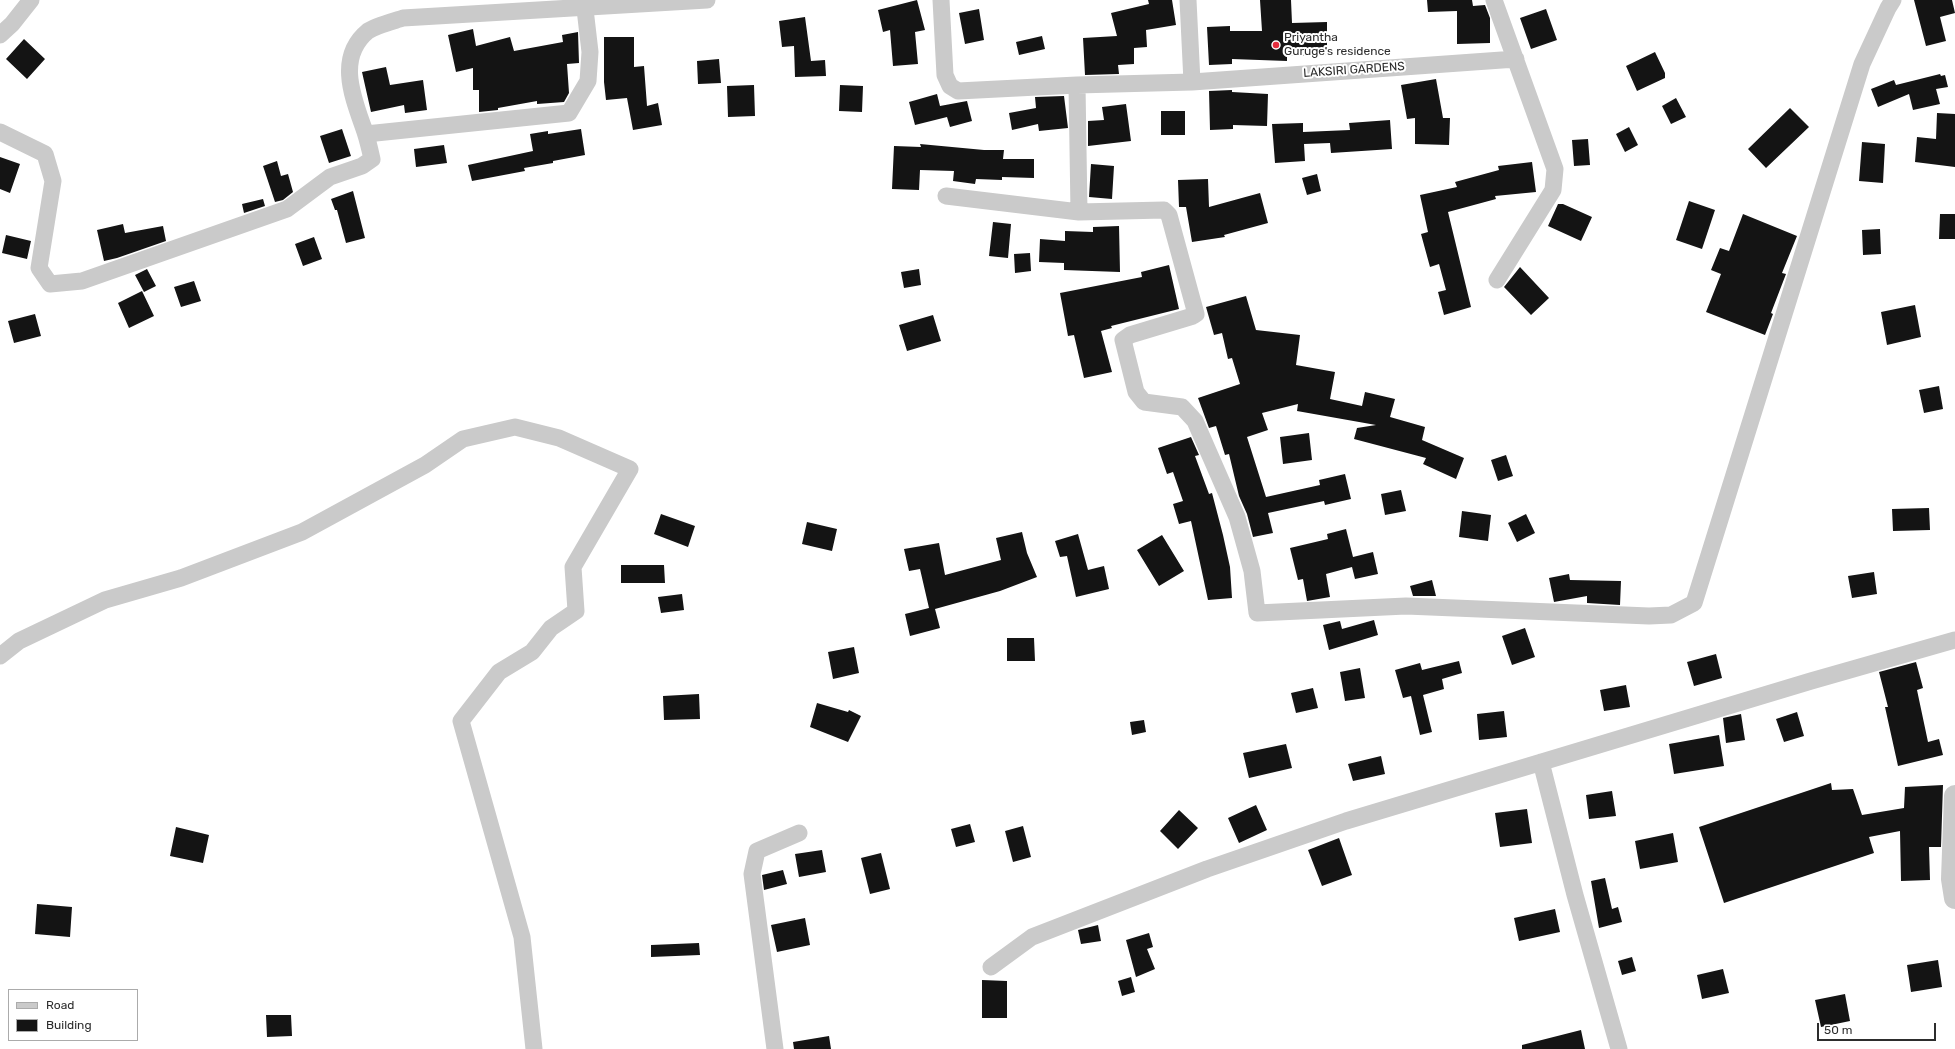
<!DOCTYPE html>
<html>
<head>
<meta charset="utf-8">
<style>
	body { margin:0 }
	#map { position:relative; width:1955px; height:1049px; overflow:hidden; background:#fff; font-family:Rubik,sans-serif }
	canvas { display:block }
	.legend { position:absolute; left:8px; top:989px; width:130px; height:52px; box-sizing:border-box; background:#fff; border:1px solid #ababab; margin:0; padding:5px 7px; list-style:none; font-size:12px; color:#2d2d2d }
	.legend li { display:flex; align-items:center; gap:8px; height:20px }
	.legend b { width:20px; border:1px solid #ababab }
	.scale { position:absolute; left:1817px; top:1023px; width:119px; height:18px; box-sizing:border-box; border:2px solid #2d2d2d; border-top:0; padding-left:5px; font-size:12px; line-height:14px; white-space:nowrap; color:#2d2d2d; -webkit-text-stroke:3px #fff; paint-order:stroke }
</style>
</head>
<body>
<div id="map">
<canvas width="1955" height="1049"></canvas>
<ul class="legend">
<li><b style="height:5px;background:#cacaca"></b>Road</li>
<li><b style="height:11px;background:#141414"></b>Building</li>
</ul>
<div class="scale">50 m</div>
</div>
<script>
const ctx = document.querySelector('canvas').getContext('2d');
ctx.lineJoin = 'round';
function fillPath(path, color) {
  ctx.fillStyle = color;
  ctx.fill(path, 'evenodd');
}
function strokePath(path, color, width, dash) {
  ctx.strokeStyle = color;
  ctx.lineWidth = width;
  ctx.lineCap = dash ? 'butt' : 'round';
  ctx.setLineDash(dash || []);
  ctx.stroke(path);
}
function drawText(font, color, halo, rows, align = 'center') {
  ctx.font = font + ' Rubik,sans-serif';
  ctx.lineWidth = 4;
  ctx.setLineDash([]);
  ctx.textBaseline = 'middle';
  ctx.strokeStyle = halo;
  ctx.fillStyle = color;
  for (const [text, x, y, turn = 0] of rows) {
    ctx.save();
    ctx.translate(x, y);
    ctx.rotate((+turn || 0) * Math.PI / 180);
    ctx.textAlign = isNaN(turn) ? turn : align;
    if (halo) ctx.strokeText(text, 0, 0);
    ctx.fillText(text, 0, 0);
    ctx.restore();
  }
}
fillPath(new Path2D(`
	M917,0l8,30 -10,2 3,32 -25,2 -3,-36 -7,2 -5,-22z
	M1148,0h24l4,25 -30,5 1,17 -13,1v16l-16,1 1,9 -34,1 -2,-37 34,-2 -6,-23 38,-9z
	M1260,0h31l1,23 35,-1v33l-40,1v5l-55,-2v5l-23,1 -2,-38 23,-1v5h32z
	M1427,0h45l1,6 12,-1 5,13v25l-33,1v-33l-29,1z
	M1914,0h38l3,13 -15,4 6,24 -20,5z
	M979,9l5,31 -19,4 -6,-31z
	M1546,9l11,31 -26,9 -11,-31z
	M805,17l6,44 14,-1 1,16 -31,1 -1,-31 -12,1 -3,-26z
	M473,29l3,17 34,-9 4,14 49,-9 -1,-7 16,-3 1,31 -12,1 2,29 -5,9 -27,2v-3l-39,7v2l-19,2v-22h-6v-22l-17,4 -8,-37z
	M1042,36l3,13 -26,6 -3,-13z
	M604,37h30v30l10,-1 3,40 11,-3 4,22 -29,5 -6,-32 -21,2 -2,-18z
	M24,39l21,20 -18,20 -21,-20z
	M1655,52l10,21v5l-28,13 -11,-25z
	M719,59l2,24 -23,1 -1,-23z
	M386,67l4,18 33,-5 4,30 -22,3 -1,-8 -33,7 -9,-40z
	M1940,74l1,2 4,-1 3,12 -12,2 4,15 -27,6 -4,-16 -31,13 -7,-18 23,-9 2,5z
	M1436,79l7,39h7l-1,27 -34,-1v-26l-8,1 -6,-34z
	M754,85l1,31 -27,1 -1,-31z
	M840,85l23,1 -1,26 -23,-1z
	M1232,90v2l36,2 -1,32 -34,-1v4l-23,1 -1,-39z
	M937,94l3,12 27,-5 5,20 -22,6 -3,-10 -32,8 -6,-23z
	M1064,96l4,32 -29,3 -1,-7 -26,6 -3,-17 27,-5 -1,-11z
	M1676,98l10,19 -15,7 -9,-18z
	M1126,104l5,37 -43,5v-25l16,-1 -2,-13z
	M1790,108l19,19 -43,41 -18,-19z
	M1161,111h24v24h-24z
	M1937,113l18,1v53l-40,-5 2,-25 19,2z
	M1390,120l2,29 -61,4 -1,-10 -26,1 1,17 -30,2 -3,-39 31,-1v9l47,-2 -1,-7z
	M1629,127l9,18 -13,7 -9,-18z
	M342,129l9,27 -22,7 -9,-27z
	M581,129l4,26 -32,6v2l-29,5 1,3 -53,10 -4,-16 65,-14 -3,-17 18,-3v3z
	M1588,139l2,26 -16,1 -2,-26z
	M1862,142l23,2 -2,39 -24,-2z
	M920,144l64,6h20l-1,9h31v19l-32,-1v3l-26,-1 -1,5 -22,-3 1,-10 -34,-1 -1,20 -27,-1 2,-43 27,1z
	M444,145l3,18 -31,4 -2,-18z
	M0,157l20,7 -10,29 -10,-4z
	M277,161l4,15 7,-2 5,18 -10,8 -8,2 -12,-36z
	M1532,162l4,30 -41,4 1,3 -48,13 23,95 -27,8 -6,-23 8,-2 -7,-26 -9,3 -9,-33 7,-2 -8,-37 37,-8 -2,-5 44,-12 -1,-4z
	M1091,164l23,2 -2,33 -23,-2z
	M1317,174l4,17 -14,4 -5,-17z
	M1208,179l1,28 51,-14 8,30 -44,12 1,2 -33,5 -6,-35h-7l-1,-27z
	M353,191l12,47 -19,5 -9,-33h-2l-4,-11z
	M263,199l2,7 -21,7 -2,-9z
	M1689,201l26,9 -13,39 -26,-9z
	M1558,204h5l29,13 -11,24 -33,-15z
	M1743,214l54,22 -15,37 4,1 -15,39 2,1 -8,21 -59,-23 15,-38 -10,-4 9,-22 9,3z
	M1940,214h15v25h-16z
	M993,222l18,2 -3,34 -19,-2z
	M123,224l2,9 38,-7 3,15 -49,17 -13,3 -7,-31z
	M1119,226l1,46 -56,-2v-7l-25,-1 1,-23 25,2v-10l28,1v-5z
	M1880,229l1,25 -18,1 -1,-25z
	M6,235l25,6 -4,18 -25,-6z
	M314,237l8,22 -19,7 -8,-22z
	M1030,253l1,18 -16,2 -1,-19z
	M1169,265l10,44 -68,17 1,2 -11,3 11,41 -28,6 -10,-43 -6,1 -8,-43 82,-16 -1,-5z
	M1520,267l29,31 -18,17 -27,-28z
	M147,269l9,17 -12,6 -9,-17z
	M919,269l2,16 -17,3 -3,-16z
	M194,281l7,20 -20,6 -7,-20z
	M142,291l12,25 -25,12 -11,-25z
	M1246,296l10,34 44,5 -4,30 39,7 -5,27 32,7 3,-14 30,7 -5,18 35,10 -3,13 42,18 -8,21 -33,-15 3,-6 -72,-19 3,-11 19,-3 -79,-14 1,-7 -36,9 6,17 -21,7 19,60 54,-12 -1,-5 26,-6 6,25 -26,6 -1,-4 -56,12 5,20 -20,4 -6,-23 -8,-18 -10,-42 -4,1 -9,-29 -7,2 -11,-30 42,-14 -8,-26 -4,1 -6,-26 -8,2 -8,-28z
	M1915,305l6,32 -34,8 -6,-33z
	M35,314l6,22 -27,7 -6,-22z
	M933,315l8,26 -34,10 -8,-26z
	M1939,386l4,23 -19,4 -5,-23z
	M1309,433l3,27 -29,4 -3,-27z
	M1191,437l8,18 -4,1 14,38 3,-1 11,42 7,32 2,31 -24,2 -17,-79 -12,3 -6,-20 10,-3 -10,-29 -6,2 -9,-26z
	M1506,455l7,21 -15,5 -7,-21z
	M1401,490l5,21 -21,4 -4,-21z
	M1929,508l1,22 -37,1 -1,-22z
	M1462,511l29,4 -3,26 -29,-4z
	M661,514l34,12 -7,21 -34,-13z
	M1526,514l9,19 -18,9 -9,-19z
	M807,522l30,7 -5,22 -30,-7z
	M1346,529l7,28 20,-5 5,22 -23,5 -3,-12 -26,7 4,23 -23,4 -4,-22 -5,1 -8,-32 38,-9 -1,-5z
	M1022,532l5,21 10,24 -37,14 -65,18 5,19 -30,8 -5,-22 24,-6 -9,-39 -11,2 -5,-22 35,-6 6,32 56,-15 -5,-22z
	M1078,534l10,36 16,-4 5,23 -33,8 -9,-41 -7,1 -5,-16z
	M1162,535l22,36 -25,15 -22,-36z
	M621,565h43l1,18h-44z
	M1874,572l3,22 -25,4 -4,-22z
	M1569,574l1,6 51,1 -1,24 -33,-2v-7l-33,6 -5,-24z
	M1432,580l4,16h-23l-3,-10z
	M682,594l2,16 -23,3 -3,-16z
	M1374,620l4,15 -49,15 -6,-25 17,-4 2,8z
	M1525,628l10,29 -23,8 -10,-29z
	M1007,638h27l1,23h-28z
	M854,647l5,26 -26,6 -5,-27z
	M1716,654l6,24 -28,8 -7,-24z
	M1459,661l3,12 -20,6 2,10 -21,6 9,37 -12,3 -9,-39 -8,2 -8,-28 25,-7 2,7z
	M1916,662l7,26 -6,2 11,52 11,-3 4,16 -45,11 -13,-59h3l-9,-35z
	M1360,668l5,30 -20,3 -5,-29z
	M1626,685l4,22 -26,4 -4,-21z
	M1313,688l5,20 -22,5 -5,-20z
	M699,694l1,25 -36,1 -1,-24z
	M817,703l31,9 1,-2 12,6 -13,26 -38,-15z
	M1504,711l3,26 -28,3 -2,-26z
	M1797,712l7,24 -20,6 -8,-23z
	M1741,714l4,26 -19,3 -3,-25z
	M1144,720l2,12 -14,3 -2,-13z
	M1719,735l5,31 -50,8 -5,-30z
	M1286,744l6,24 -43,10 -6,-25z
	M1381,756l4,18 -32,7 -5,-17z
	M1831,783l1,7 21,-1 9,26 42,-7 1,-21 38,-2 -2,62h-12l1,33 -29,1 -1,-50 -31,6 5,16 -150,50 -25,-76z
	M1612,791l4,25 -27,3 -3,-24z
	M1256,805l11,25 -28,13 -11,-25z
	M1527,809l5,34 -32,4 -5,-34z
	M1179,810l19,18 -20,21 -18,-18z
	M970,824l5,18 -19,5 -5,-18z
	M1023,826l8,31 -18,5 -8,-31z
	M176,827l33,8 -6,28 -33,-7z
	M1673,833l5,29 -38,7 -5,-28z
	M1339,838l13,37 -30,11 -14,-36z
	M822,850l4,22 -27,5 -4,-23z
	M881,853l9,36 -20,5 -9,-36z
	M783,870l4,14 -23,6 -2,-15z
	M1605,878l7,31 6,-2 4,15 -23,6 -8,-47z
	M37,904l35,3 -2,30 -35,-3z
	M1555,909l5,23 -41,9 -5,-23z
	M805,918l5,27 -33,7 -6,-27z
	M1098,925l3,16 -20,3 -3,-14z
	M1149,933l4,14 -6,2 8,20 -19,8 -10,-37z
	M699,943l1,12 -49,2v-12z
	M1632,957l4,14 -14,4 -4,-14z
	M1938,960l4,27 -31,5 -4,-27z
	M1723,969l6,24 -27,6 -5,-24z
	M1131,977l4,15 -13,4 -4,-15z
	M982,980l25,1v37h-25z
	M1845,994l5,27 -29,6 -6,-27z
	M266,1015h25l1,21 -25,1z
	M1581,1030l4,19h-63v-4z
	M829,1036l2,13h-37l-1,-7z`), '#141414');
strokePath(new Path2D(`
	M941,0l4,75 5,11 8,5 119,-6 115,-3 324,-23
	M1188,0l4,82
	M1494,0l61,169 -2,21 -56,90
	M0,35l12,-11 19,-24
	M1077,85l2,127
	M0,132l45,22 8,27 -14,87 11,16 32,-3 205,-72 43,-32 32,-11 10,-7c-2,-9 -4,-18 -7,-27 -11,-32 -30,-74 3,-101 7,-5 26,-10 35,-13l304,-18
	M366,134l203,-21 19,-32 2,-29 -5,-43
	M946,196l133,16 85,-2 5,5 27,99 -3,2 -63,19 -7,5 13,52 8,10 38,5 13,14 42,96 15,54 5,42 149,-7 243,10 22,-1 23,-12 168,-539 26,-56 5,-8
	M0,656l19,-15 86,-41 76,-22 121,-46 123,-67 38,-26 52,-12 44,11 71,31 -57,98 3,44 -25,17 -19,24 -33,20 -38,49 61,216 12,112
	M1541,762l34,133 44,154
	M991,967l41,-30 175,-68 139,-48 465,-140 144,-41
	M775,1049l-23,-175 5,-23 42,-18`), '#cacaca', 17);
strokePath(new Path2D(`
	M1955,796l-3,83 3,19`), '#cacaca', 22);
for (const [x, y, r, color] of [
	[1276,45,4,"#e62e3e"]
]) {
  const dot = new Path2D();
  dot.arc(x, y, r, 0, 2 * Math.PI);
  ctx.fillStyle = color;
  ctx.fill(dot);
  strokePath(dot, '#fff', 1.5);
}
drawText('12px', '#2d2d2d', '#fff', [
	["Priyantha",1284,38],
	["Guruge's residence",1284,52]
], 'left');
drawText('12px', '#2d2d2d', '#fff', [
	["LAKSIRI GARDENS",1354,70,-4]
]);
</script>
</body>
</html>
